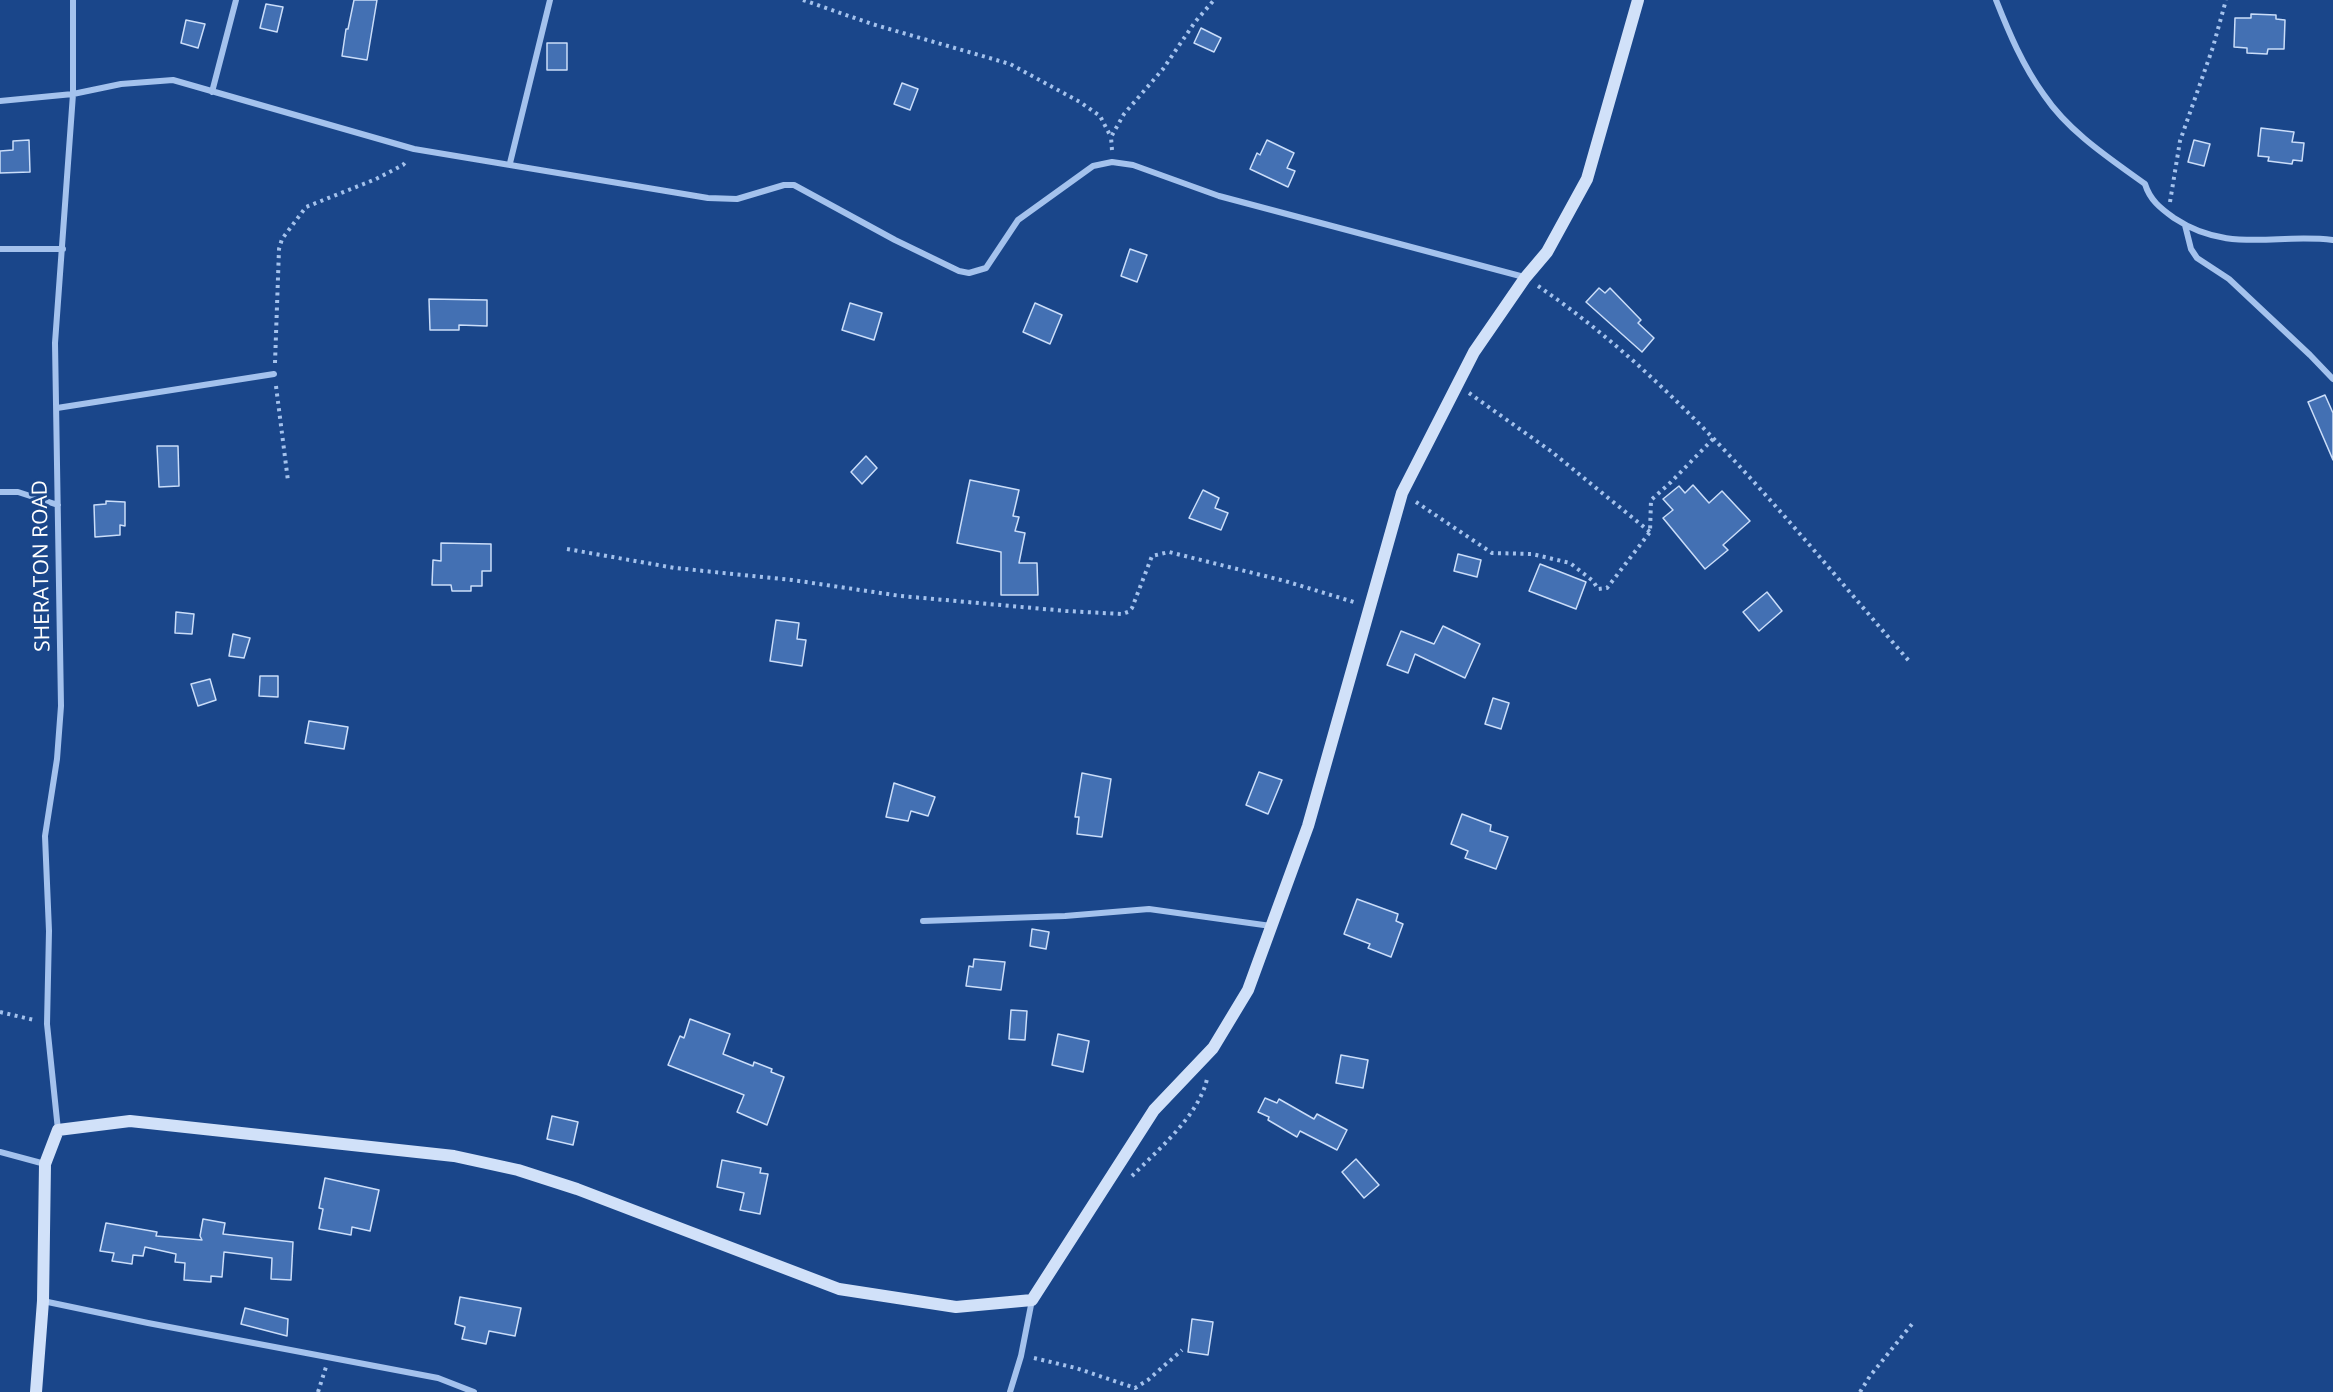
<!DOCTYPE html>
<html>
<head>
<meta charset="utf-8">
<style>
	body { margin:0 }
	canvas { display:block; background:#1a468a }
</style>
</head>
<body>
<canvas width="2333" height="1392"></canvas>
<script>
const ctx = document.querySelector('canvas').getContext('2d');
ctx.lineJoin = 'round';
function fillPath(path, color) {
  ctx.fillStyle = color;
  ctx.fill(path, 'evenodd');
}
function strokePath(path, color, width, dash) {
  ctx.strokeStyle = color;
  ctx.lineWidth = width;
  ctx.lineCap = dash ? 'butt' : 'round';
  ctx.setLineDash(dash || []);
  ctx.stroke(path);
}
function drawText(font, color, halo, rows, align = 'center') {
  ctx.font = font + ' "Open Sans",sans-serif';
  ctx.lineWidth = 6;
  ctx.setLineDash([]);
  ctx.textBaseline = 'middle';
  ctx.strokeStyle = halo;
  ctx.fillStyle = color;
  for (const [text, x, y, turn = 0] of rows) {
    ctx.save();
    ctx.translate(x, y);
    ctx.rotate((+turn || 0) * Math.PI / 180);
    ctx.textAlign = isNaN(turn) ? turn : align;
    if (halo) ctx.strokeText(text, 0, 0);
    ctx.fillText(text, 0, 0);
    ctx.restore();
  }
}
const building = new Path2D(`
	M354,0h23l-10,60 -25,-4 4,-27h2z
	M266,4l17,3 -6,25 -17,-4z
	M2251,14l25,1v4l9,1 -1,29h-16l-1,5 -20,-1v-5l-13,-1 1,-29h16z
	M186,20l19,4 -7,24 -17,-5z
	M1201,28l20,10 -7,14 -20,-9z
	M547,43h20v27h-20z
	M902,83l16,6 -8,21 -16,-6z
	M2261,128l33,4 -2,10 12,1 -2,18 -9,-1 -1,4 -24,-3 1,-4 -11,-1z
	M29,140l1,32 -30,1v-22l13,-1v-9z
	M1267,140l27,13 -7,15 8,3 -7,16 -38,-18 7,-16 3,2z
	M2194,140l16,4 -6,22 -16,-4z
	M1130,249l17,6 -10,27 -16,-6z
	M1599,288l6,5 5,-5 31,32 -3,3 16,15 -12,14 -56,-50z
	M429,299l58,1v26l-28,-1v5h-29z
	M850,303l32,10 -8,27 -32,-10z
	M1035,303l27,12 -12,29 -27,-12z
	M2325,395l8,18v47l-25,-58z
	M157,446h21l1,40 -20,1z
	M866,456l11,12 -15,16 -11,-12z
	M970,480l49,10 -6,26 6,1 -4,14 10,2 -6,30h18l1,32h-37v-43l-44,-9z
	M1693,485l16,18 13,-12 28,30 -27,24 5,5 -23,19 -42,-51 10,-8 -10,-11 16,-13 6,7z
	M1203,490l16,8 -4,10 13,5 -7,17 -32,-12z
	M106,501l19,1v24l-5,-1v10l-25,2 -1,-32 12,-1z
	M441,543l50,1v27h-9v15h-11v5h-19l-1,-6h-19l1,-25 8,1z
	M1458,554l23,6 -4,17 -23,-6z
	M1540,564l46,18 -10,27 -47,-18z
	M1767,592l15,19 -23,20 -16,-19z
	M176,612l18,2 -2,20 -17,-1z
	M776,620l23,3 -2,16 9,1 -4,26 -32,-5z
	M1443,626l37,18 -15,34 -50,-24 -7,19 -21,-8 14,-34 33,13z
	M233,634l17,4 -6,20 -15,-2z
	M260,676h18v21l-19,-1z
	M210,679l6,21 -18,6 -7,-22z
	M1493,698l16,5 -8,26 -16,-5z
	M309,721l39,6 -4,22 -39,-6z
	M1259,772l23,8 -14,34 -22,-9z
	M1082,773l29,6 -9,58 -25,-3 2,-17h-4z
	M894,783l41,14 -7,19 -17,-5 -3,10 -22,-4z
	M1462,814l29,11 -1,6 18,6 -12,32 -31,-11 3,-7 -17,-7z
	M1357,899l41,15 -2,7 7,3 -12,33 -23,-9 2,-4 -26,-10z
	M1032,929l17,3 -3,17 -16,-3z
	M974,959l31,3 -4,28 -35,-4 3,-20 4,1z
	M1011,1010l16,1 -2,29 -16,-1z
	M690,1019l40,15 -7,20 30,12 1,-4 18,7 -1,3 13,5 -17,48 -30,-13 7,-17 -76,-30 12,-29 4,2z
	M1058,1034l31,7 -6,31 -31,-7z
	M1341,1055l27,5 -5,28 -27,-5z
	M1265,1098l12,5 2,-4 35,20 3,-5 30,16 -10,20 -37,-19 -3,6 -29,-17 1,-3 -11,-5z
	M552,1116l26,6 -5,23 -26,-6z
	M1356,1159l23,26 -15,13 -22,-26z
	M722,1160l39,8 -1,5 8,1 -8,40 -20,-4 4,-17 -27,-6z
	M325,1178l54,12 -9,41 -18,-4 -1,8 -32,-6 4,-20 -4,-1z
	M203,1219l22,4 -2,11 70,8 -2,38 -20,-1 1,-21 -48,-6 -2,25 -11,-1v6l-27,-2 1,-17 -10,-1 1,-8 -31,-7 -2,9 -10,-1 -1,9 -20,-3 2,-8 -14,-2 6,-28 51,9 -1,4 46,4 -2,-4z
	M460,1297l61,11 -6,28 -26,-5 -3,13 -24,-5 3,-12 -10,-3z
	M245,1308l43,11 -1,17 -46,-12z
	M1192,1319l21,3 -5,33 -20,-3z`);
fillPath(building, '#4370b3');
strokePath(building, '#caddf9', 1.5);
strokePath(new Path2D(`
	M803,0l69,24 138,40 70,38 20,14 11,21
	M1112,150l-1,-13 13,-23 39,-45 32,-47 19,-22
	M2170,202l10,-61 33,-94 13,-47
	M1538,286c146,100 256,243 371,375
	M275,363l4,-114 3,-10 24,-32 70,-28 27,-14 4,-5
	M276,386l12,95
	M1469,393l83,59 98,80
	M1416,502l76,51 40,1 38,9 23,18 5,8 9,-1 43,-56 1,-32 20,-18 43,-44
	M567,549l108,19 117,12 109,16 165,15 56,3 6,-2 4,-4 20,-52 17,-4 116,29 72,22
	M0,1012l34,8
	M1132,1176c26,-26 67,-61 75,-97
	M1034,1358l42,10 59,20 13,-8 34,-30
	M318,1392l8,-25
	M1860,1392l10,-16 42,-52`), '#a4c2ed', 4, [3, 4.5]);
strokePath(new Path2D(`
	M1996,0c13,33 27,66 48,95 25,37 65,63 101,89 5,16 15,24 29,34 54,36 101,15 159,22
	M212,92l24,-92
	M0,101l73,-7 48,-10 52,-4 241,69 294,49 29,1 47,-14h10l101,55 64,31 10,2 17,-5 32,-48 75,-54 19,-4 21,3 86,31 305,81
	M510,163l40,-163
	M2185,225l6,24 6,9 32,21 81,76 23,24
	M0,249h63
	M57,408l217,-34
	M0,492h18l40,13
	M923,921l142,-5 84,-7 122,17
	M58,1130l-11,-106 2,-93 -4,-95 12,-77 4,-53 -6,-363 18,-249v-94
	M0,1152l45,12
	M43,1301l105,22 290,55 36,14
	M1010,1392l11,-36 11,-56`), '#a4c2ed', 6);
strokePath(new Path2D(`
	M36,1392l7,-91 2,-137 13,-34 72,-9 324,35 64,14 59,19 262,100 117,18 76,-7 122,-190 59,-62 35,-58 60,-164 94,-333 72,-141 51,-74 22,-26 40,-73 51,-179`), '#d1e1f9', 12);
drawText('21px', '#fff', '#1a468a', [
	["SHERATON ROAD",42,566,-91]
]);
</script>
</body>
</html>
